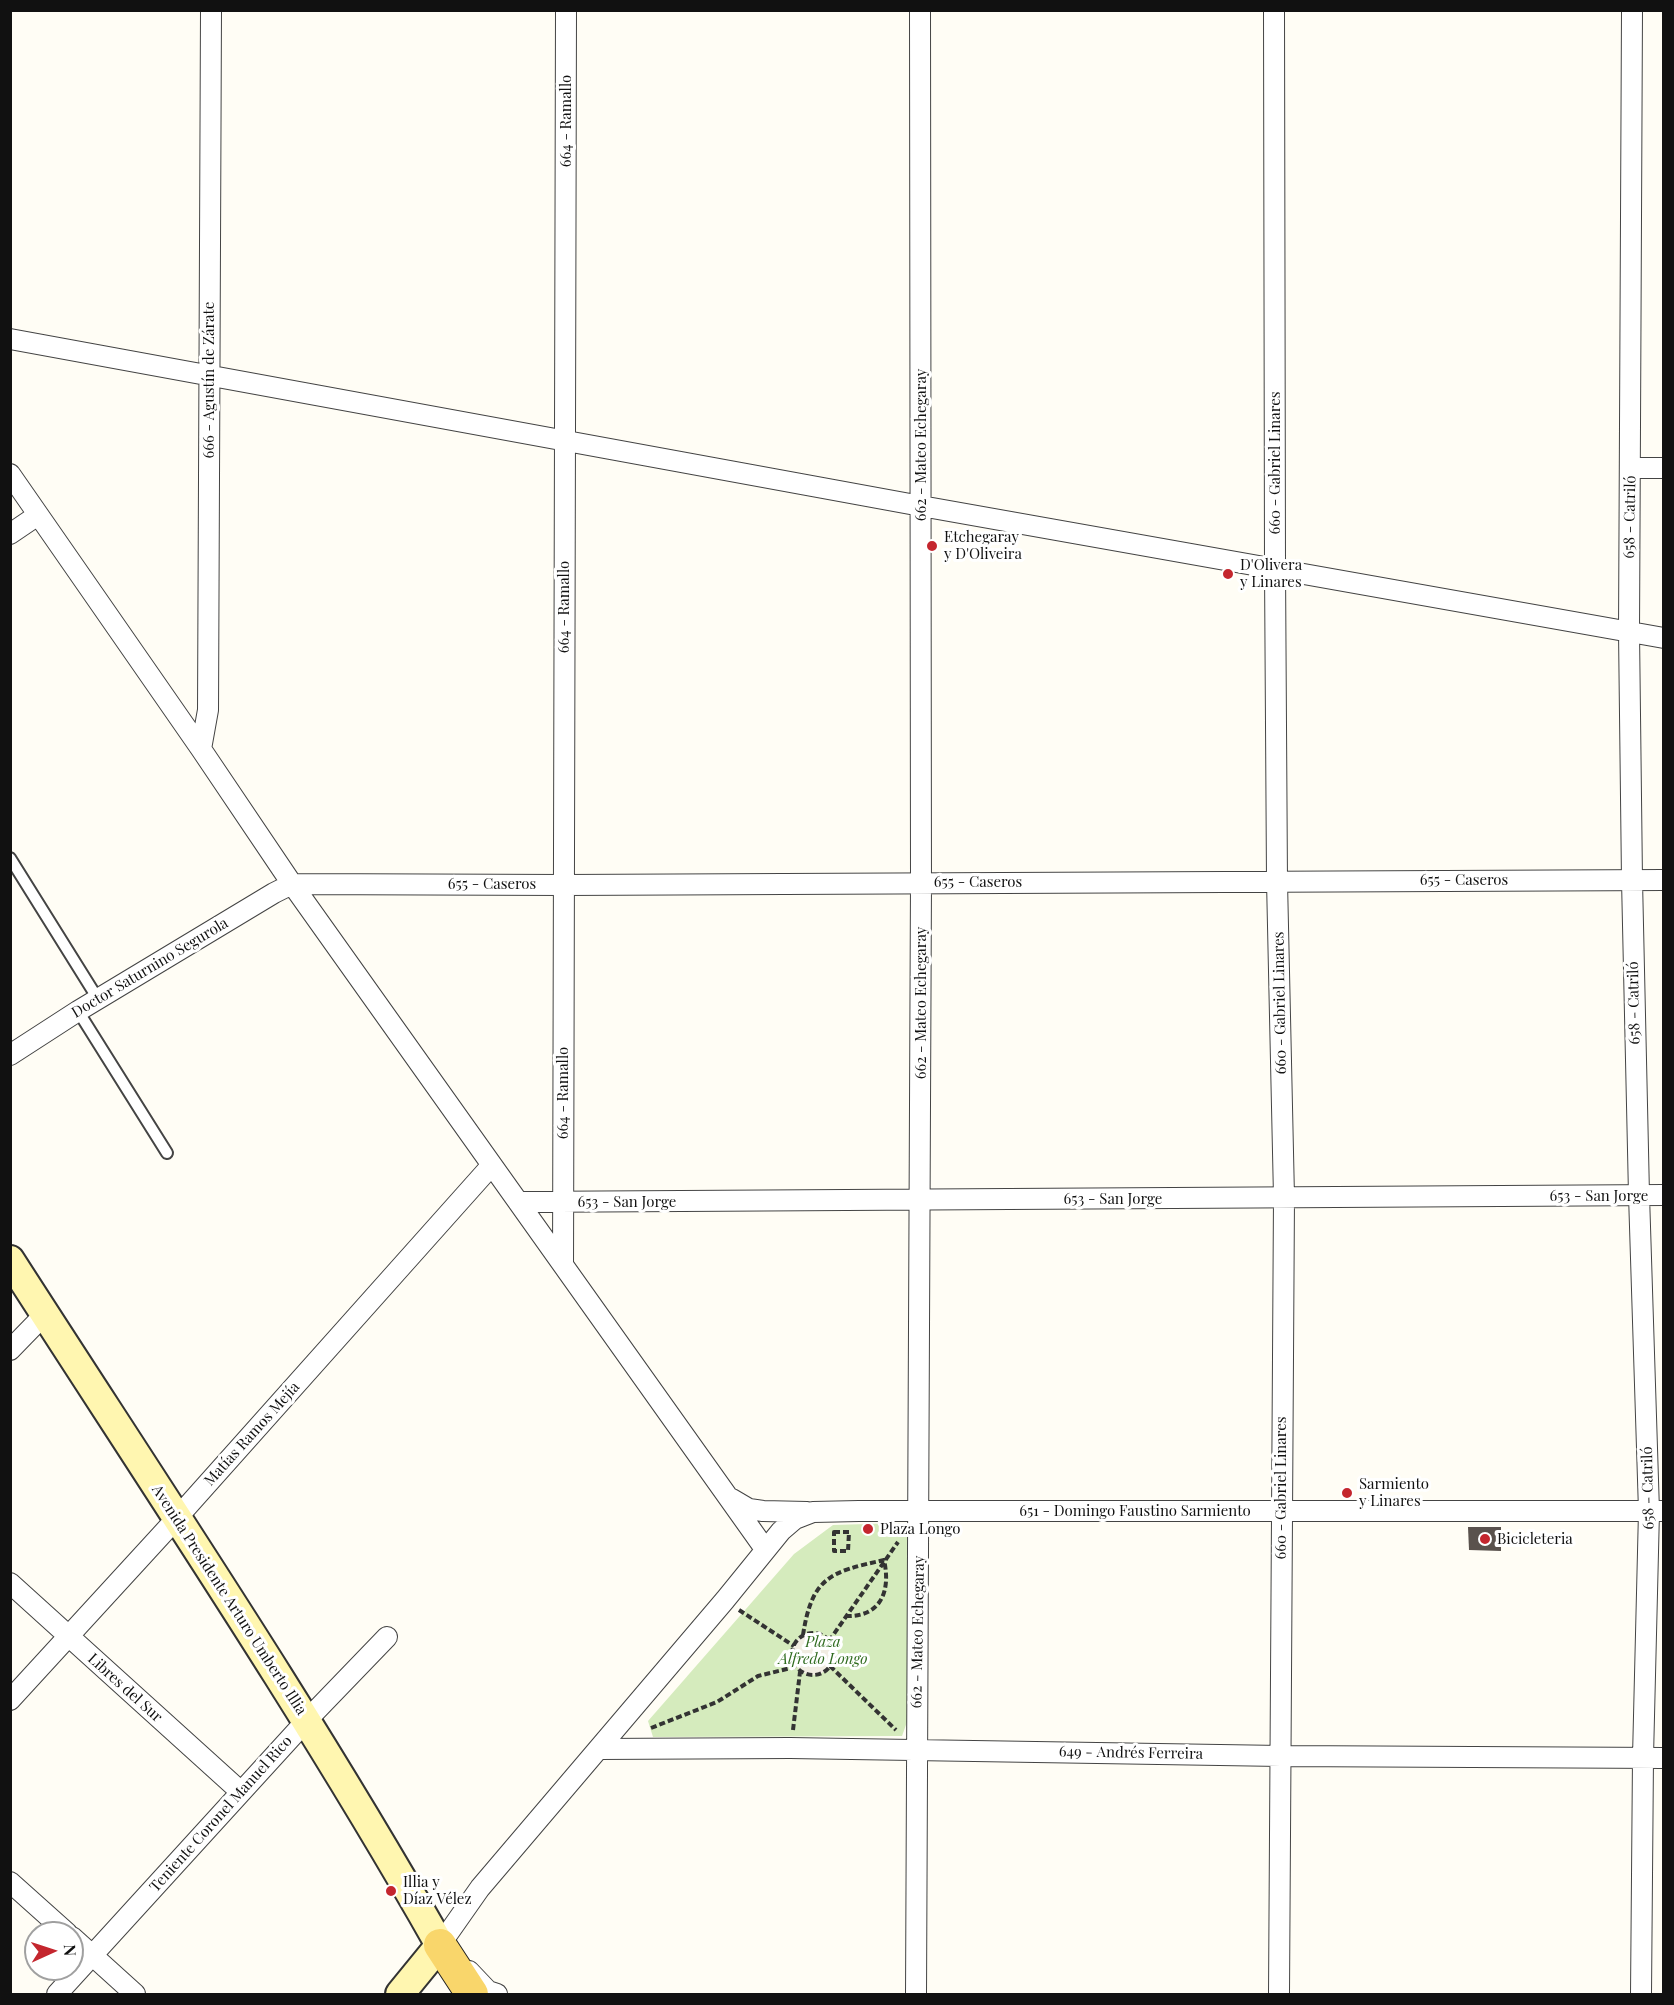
<!DOCTYPE html>
<html>
<head>
<meta charset="utf-8">
<style>
	body { margin:0 }
	#map { position:relative; width:1674px; height:2005px; overflow:hidden; background:#fffdf5; font-family:"Playfair Display",serif }
	canvas { display:block }
	.frame { position:absolute; inset:0; border:12px solid #111; pointer-events:none }
	.north { position:absolute; left:24px; top:1921px; width:60px; height:60px; box-sizing:border-box; background:#fff; border:2px solid #a0a0a0; border-radius:50%; rotate:87deg; font-size:16px; font-weight:700; line-height:24px; text-align:center; color:#111 }
	.north::after { content:''; display:block; margin:auto; width:21px; height:27px; background:#c4262e; clip-path:polygon(50% 0,100% 100%,50% 72%,0 100%) }
</style>
</head>
<body>
<div id="map">
<canvas width="1674" height="2005"></canvas>
<div class="frame"></div>
<div class="north">N</div>
</div>
<script>
const ctx = document.querySelector('canvas').getContext('2d');
ctx.lineJoin = 'round';
function fillPath(path, color) {
  ctx.fillStyle = color;
  ctx.fill(path, 'evenodd');
}
function strokePath(path, color, width, dash) {
  ctx.strokeStyle = color;
  ctx.lineWidth = width;
  ctx.lineCap = dash ? 'butt' : 'round';
  ctx.setLineDash(dash || []);
  ctx.stroke(path);
}
function drawText(font, color, halo, rows, align = 'center') {
  ctx.font = font + ' "Playfair Display",serif';
  ctx.lineWidth = 6;
  ctx.setLineDash([]);
  ctx.textBaseline = 'middle';
  ctx.strokeStyle = halo;
  ctx.fillStyle = color;
  for (const [text, x, y, turn = 0] of rows) {
    ctx.save();
    ctx.translate(x, y);
    ctx.rotate((+turn || 0) * Math.PI / 180);
    ctx.textAlign = isNaN(turn) ? turn : align;
    if (halo) ctx.strokeText(text, 0, 0);
    ctx.fillText(text, 0, 0);
    ctx.restore();
  }
}
fillPath(new Path2D(`
	M901,1523l8,9 -2,190 -5,14 -249,1 -5,-16 146,-167 39,-29z`), '#d5ebbd');
fillPath(new Path2D(`
	M792 1654a21 21 0 1 1 42 0a21 21 0 1 1-42 0Z`), '#f1ede2');
fillPath(new Path2D(`
	M1468,1527h33v24l-32,-1z`), '#5a524d');
const lane = new Path2D(`
	M10,858l88,141
	M78,1011l89,142`);
const street = new Path2D(`
	M1274,10l1,559 2,312 7,316 -5,797
	M1632,10l-3,622 3,248 7,315 10,316 -6,246 -2,237
	M10,339l911,167 743,132
	M1631,468h33
	M10,474l191,275 91,135 473,665
	M10,534l28,-19
	M201,749l7,-39 3,-700
	M10,1055l68,-44 196,-118 18,-9 272,1 1100,-5
	M518,1202l1146,-7
	M563,1265l3,-1255
	M10,1350l35,-36
	M732,1499l17,10 14,2 44,1
	M10,1583l231,209
	M10,1700l166,-181 315,-353
	M599,1749l191,-1 491,8 383,2
	M10,1882l57,51
	M72,1937l63,57
	M448,1951l-8,-6 40,-57 245,-288 56,-69 14,-12 18,-7 46,-1h805
	M469,1971l19,20 9,3
	M57,1994l249,-273 81,-84
	M916,1994l5,-1112 -1,-872`);
const secondary = new Path2D(`
	M10,1260c146,227 297,451 430,685l-40,49`);
const primary = new Path2D(`
	M440,1945l32,49`);
strokePath(lane, '#444', 14);
strokePath(street, '#444', 22);
strokePath(secondary, '#333', 32);
strokePath(primary, '#222', 34);
strokePath(new Path2D(`
	M834,1532h15l-1,19h-14z
	M739,1610l55,36
	M792 1654a21 21 0 1 1 42 0a21 21 0 1 1-42 0Z
	M803,1635c9,-58 27,-63 81,-75 7,31 -3,57 -38,56
	M829,1641l69,-99
	M830,1666l66,64
	M651,1728l66,-26 41,-26 37,-9
	M793,1730l7,-58`), '#333', 4, [6, 3]);
strokePath(lane, '#fff', 10);
strokePath(street, '#fff', 20);
strokePath(secondary, '#fff6b0', 28);
strokePath(primary, '#f9d66b', 32);
for (const [x, y, r, color] of [
	[932,546,6,"#c4262e"],
	[1228,574,6,"#c4262e"],
	[1347,1493,6,"#c4262e"],
	[868,1529,6,"#c4262e"],
	[1485,1539,6,"#c4262e"],
	[391,1891,6,"#c4262e"]
]) {
  const dot = new Path2D();
  dot.arc(x, y, r, 0, 2 * Math.PI);
  ctx.fillStyle = color;
  ctx.fill(dot);
  strokePath(dot, '#fff', 2);
}
drawText('15px', '#111', '#fff', [
	["664 - Ramallo",566,121,-90],
	["666 - Agustín de Zárate",209,380,-90],
	["662 - Mateo Echegaray",921,445,-90],
	["660 - Gabriel Linares",1275,463,-90],
	["658 - Catriló",1630,517,-89],
	["664 - Ramallo",564,607,-90],
	["655 - Caseros",1464,880],
	["655 - Caseros",978,882],
	["655 - Caseros",492,884],
	["Doctor Saturnino Segurola",150,968,-31],
	["662 - Mateo Echegaray",921,1003,-90],
	["660 - Gabriel Linares",1280,1003,-91],
	["658 - Catriló",1634,1003,-91],
	["664 - Ramallo",563,1093,-90],
	["653 - San Jorge",1599,1196],
	["653 - San Jorge",1113,1199],
	["653 - San Jorge",627,1202],
	["Matías Ramos Mejía",252,1434,-48],
	["660 - Gabriel Linares",1281,1488,-90],
	["658 - Catriló",1648,1488,-91],
	["651 - Domingo Faustino Sarmiento",1135,1511],
	["Avenida Presidente Arturo Umberto Illia",229,1600,57],
	["662 - Mateo Echegaray",918,1632,-89],
	["Libres del Sur",125,1688,42],
	["649 - Andrés Ferreira",1131,1753,1],
	["Teniente Coronel Manuel Rico",221,1814,-48]
]);
drawText('15px', '#111', '#fff', [
	["Etchegaray",944,537],
	["y D'Oliveira",944,554],
	["D'Olivera",1240,565],
	["y Linares",1240,582],
	["Sarmiento",1359,1484],
	["y Linares",1359,1501],
	["Plaza Longo",880,1529],
	["Bicicleteria",1497,1539],
	["Illia y",403,1882],
	["Díaz Vélez",403,1899]
], 'left');
drawText('italic 15px', '#2f6b1f', '#fff', [
	["Plaza",823,1642],
	["Alfredo Longo",823,1659]
]);
</script>
</body>
</html>
